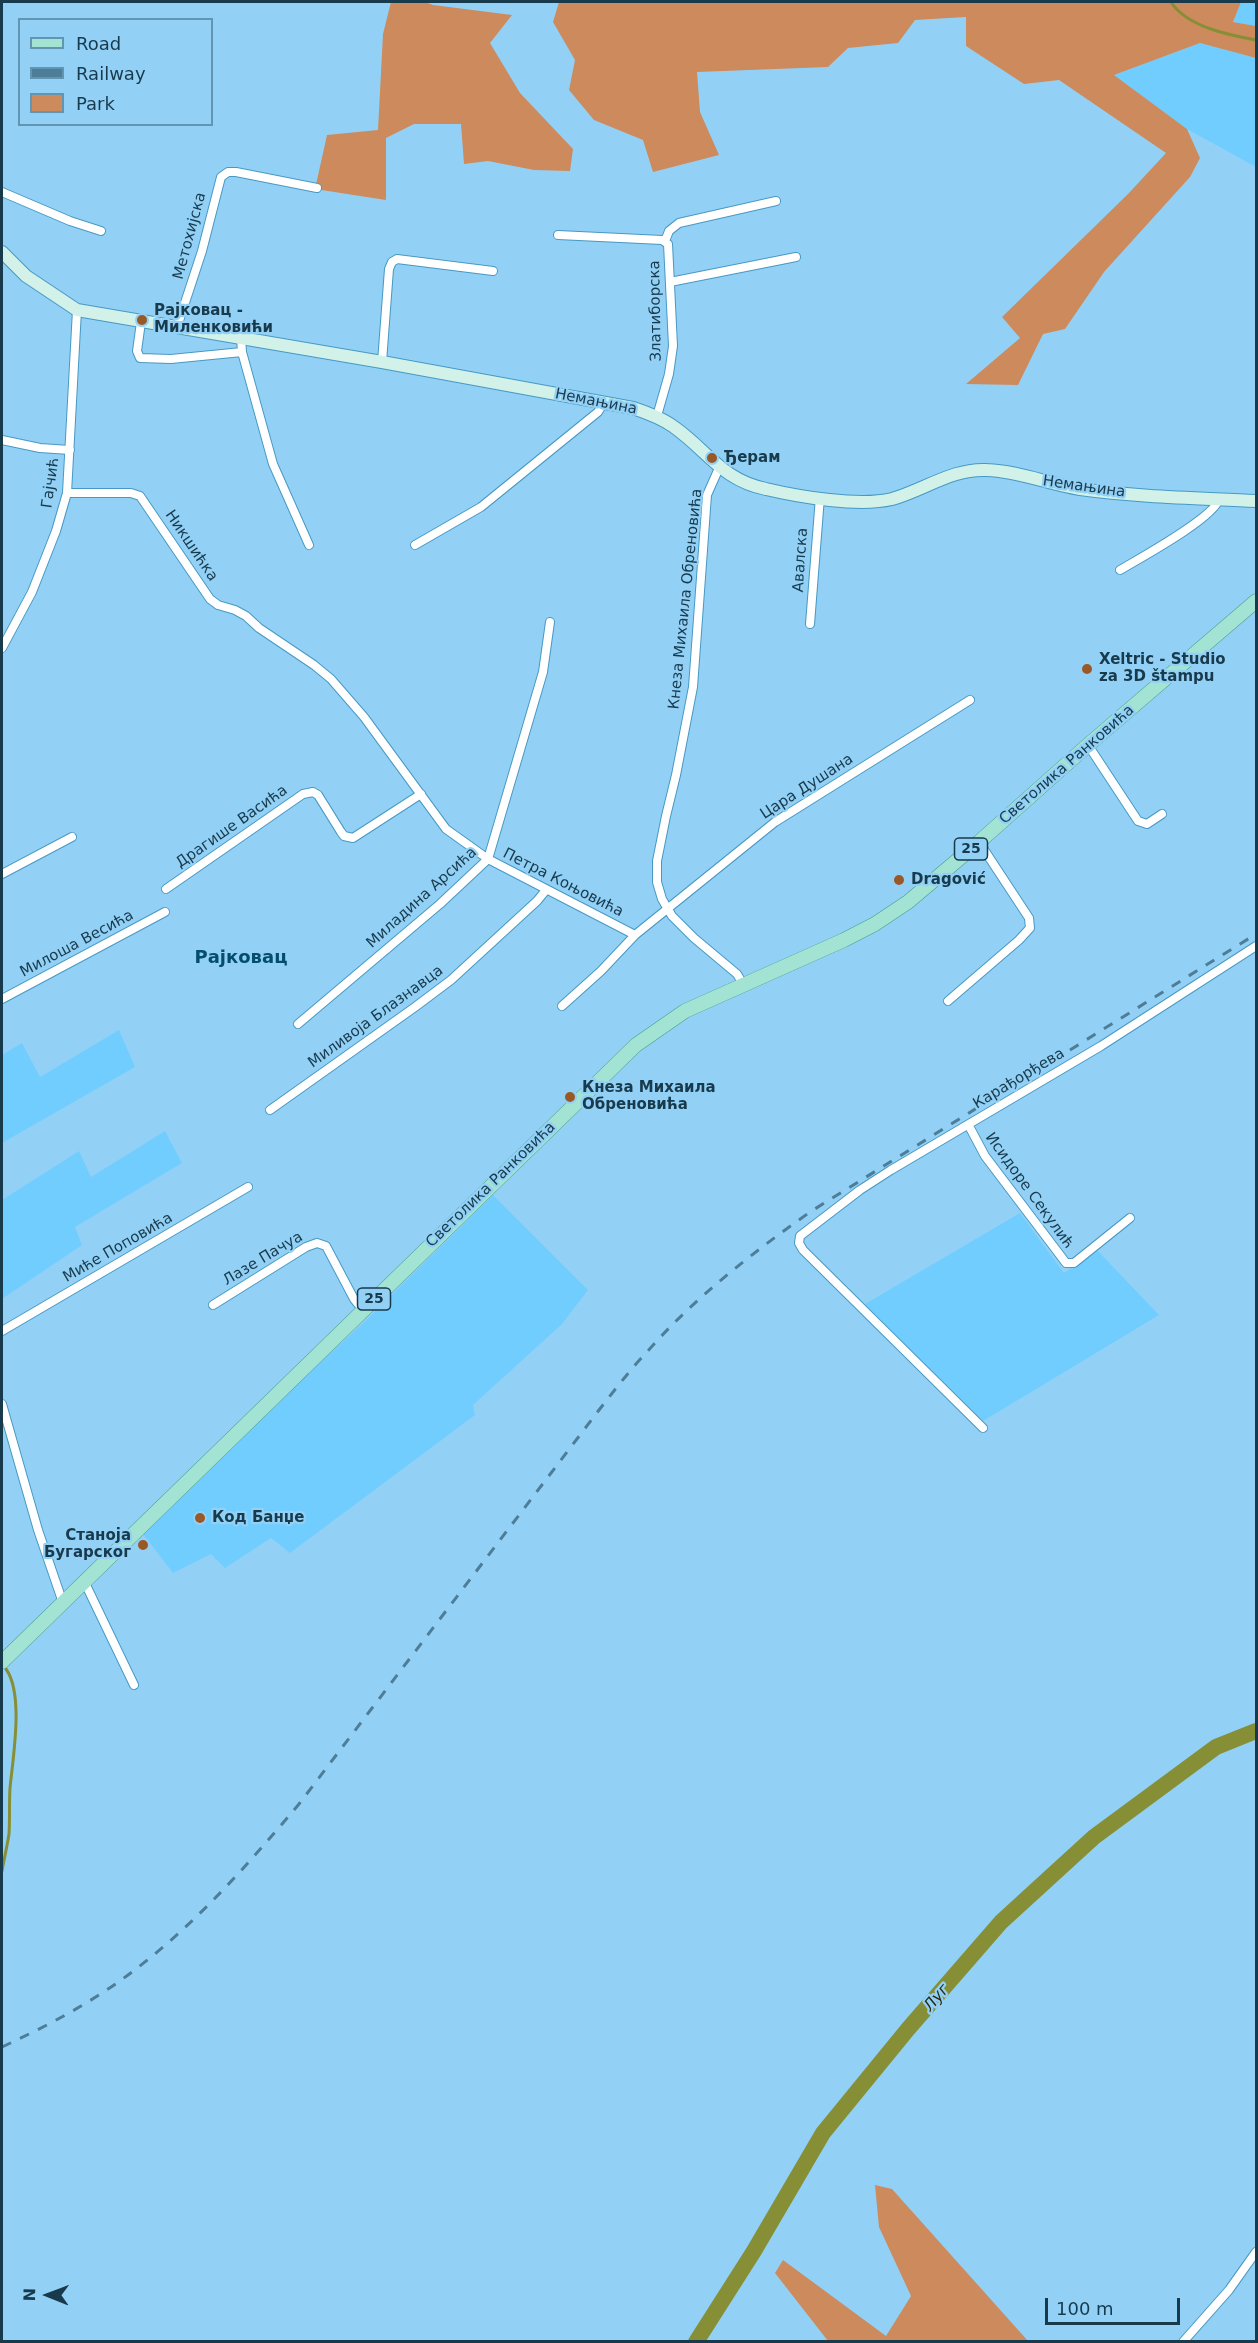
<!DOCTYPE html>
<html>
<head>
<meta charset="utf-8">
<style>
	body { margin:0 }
	#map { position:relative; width:1258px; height:2343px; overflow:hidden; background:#92d1f5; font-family:"DejaVu Sans",sans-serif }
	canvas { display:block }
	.frame { position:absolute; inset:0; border:3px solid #183a4d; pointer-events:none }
	.legend { position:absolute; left:18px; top:18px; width:195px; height:108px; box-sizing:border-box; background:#92d1f5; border:2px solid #6195b2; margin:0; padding:8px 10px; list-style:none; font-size:18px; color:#183a4d }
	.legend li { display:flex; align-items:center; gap:12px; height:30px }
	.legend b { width:30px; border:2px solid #6195b2 }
	.north { position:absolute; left:18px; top:2265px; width:60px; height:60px; -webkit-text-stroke:4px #92d1f5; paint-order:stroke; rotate:271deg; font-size:16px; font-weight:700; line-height:24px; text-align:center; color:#183a4d }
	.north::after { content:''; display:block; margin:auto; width:21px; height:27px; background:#183a4d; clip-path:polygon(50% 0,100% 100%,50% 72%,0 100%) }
	.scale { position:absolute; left:1045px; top:2298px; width:135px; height:27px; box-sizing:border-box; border:3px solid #183a4d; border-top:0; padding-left:8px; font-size:18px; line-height:21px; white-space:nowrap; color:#183a4d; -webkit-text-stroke:4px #92d1f5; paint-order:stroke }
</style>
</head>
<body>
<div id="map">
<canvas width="1258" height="2343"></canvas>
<div class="frame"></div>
<ul class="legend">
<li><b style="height:8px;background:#a3e3d3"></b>Road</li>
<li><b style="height:8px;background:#4e7d98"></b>Railway</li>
<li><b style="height:16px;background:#cd8a5c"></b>Park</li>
</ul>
<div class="north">N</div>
<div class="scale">100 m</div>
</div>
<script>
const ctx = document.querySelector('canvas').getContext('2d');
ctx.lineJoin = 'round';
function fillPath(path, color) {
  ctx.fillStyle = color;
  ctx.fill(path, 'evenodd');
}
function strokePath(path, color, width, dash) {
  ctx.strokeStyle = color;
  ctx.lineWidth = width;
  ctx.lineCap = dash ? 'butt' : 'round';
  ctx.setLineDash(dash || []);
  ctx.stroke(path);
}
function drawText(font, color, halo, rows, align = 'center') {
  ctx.font = font + ' "DejaVu Sans",sans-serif';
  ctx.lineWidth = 4.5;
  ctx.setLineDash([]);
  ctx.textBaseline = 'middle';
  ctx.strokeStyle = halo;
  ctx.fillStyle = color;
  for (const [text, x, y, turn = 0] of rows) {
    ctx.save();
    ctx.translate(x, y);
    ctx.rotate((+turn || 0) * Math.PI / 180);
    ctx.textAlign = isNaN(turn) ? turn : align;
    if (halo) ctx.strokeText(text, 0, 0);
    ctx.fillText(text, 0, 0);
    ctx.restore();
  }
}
fillPath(new Path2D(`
	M1241,2h15v24l-23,-4z
	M1200,43l56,15v109l-69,-38 -73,-54z
	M119,1030l16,37 -133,76v-88l20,-12 18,34z
	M165,1131l17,32 -107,64 7,18 -80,54v-99l77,-49 12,26z
	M493,1195l95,95 -26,34 -89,81 2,10 -185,138 -19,-15 -46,30 -14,-14 -38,19 -30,-39 120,-119 98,-90z
	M1020,1213l44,60 33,-23 62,65 -176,106 -118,-117z`), '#72cdff');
fillPath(new Path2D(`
	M391,2h34l8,3 79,10 -22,28 30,50 53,56 -3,22 -36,-1 -46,-9 -24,3 -3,-40h-47l-28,14v62l-71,-11 12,-54 51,-5 5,-96z
	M559,2h682l-8,20 23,4v32l-56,-15 -86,32 73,54 13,29 -10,19 -86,95 -39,57 -22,5 -25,51 -52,-1 54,-46 -18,-21 127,-124 37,-40 -107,-73 -35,4 -58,-38v-29l-51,3 -17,23 -50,5 -20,19 -131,5 3,40 19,43 -66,17 -10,-32 -49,-20 -25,-30 6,-30 -22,-38z
	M875,2185l17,4 136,152h-200l-53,-68 8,-13 103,76 25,-40 -32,-69z`), '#cd8a5c');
strokePath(new Path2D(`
	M1171,2c16,25 58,33 85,38
	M2,1871c2,-12 5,-24 7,-37 1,-15 0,-31 1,-46 3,-31 14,-94 -4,-119`), '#868f36', 3);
strokePath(new Path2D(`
	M696,2342l58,-91 69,-118 85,-104 93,-107 93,-85 122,-90 40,-16`), '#868f36', 16);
const street = new Path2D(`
	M2,192l68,29 31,10
	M558,235l104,5 6,4 5,102 -4,28 -12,42
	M665,241l4,-10 10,-8 97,-22
	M670,282l126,-25
	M141,322l-4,29 3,7 31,1 71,-7
	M177,327l25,-76 19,-74 7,-5h8l81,16
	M241,338l1,14 31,112 36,81
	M382,362l7,-93 3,-7 5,-3 96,12
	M2,440l38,8 30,2
	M719,468l-12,27 -14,192 -17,88 -10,41 -9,45v21l5,17 10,17 22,22 43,36 6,10
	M67,493h64l9,3 70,103 8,6 17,5 11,6 13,12 55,37 17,14 33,38 82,112 42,30 147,76
	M415,545l66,-38 117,-95 6,-10
	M1120,570c20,-12 94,-52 99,-71
	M810,624l10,-127
	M2,648l30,-56 24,-61 11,-38 10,-183
	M1088,745l50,76 9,3 15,-10
	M2,874l70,-37
	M166,889l137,-95 10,-2 5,3 23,37 3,4 9,2 68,-44
	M2,999l163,-87
	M948,1001l71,-61 11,-12 -1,-10 -50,-76
	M562,1006l39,-35 34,-36 140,-113 195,-122
	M298,1024l142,-120 48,-45 55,-187 7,-50
	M270,1110l145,-103 36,-27 86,-79 9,-11
	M969,1126l16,30 81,107h8l56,-45
	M213,1305l93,-58 11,-4 9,3 28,53 9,11
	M2,1331l246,-144
	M2,1404l36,126 25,73
	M983,1428l-180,-178 -4,-7 1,-7 60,-46 31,-20 210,-124 155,-100
	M85,1583l49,102
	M1183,2342l46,-52 27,-38`);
const secondary = new Path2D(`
	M2,252l24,24 51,34 305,52 251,46c15,5 29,10 41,19 34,24 48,53 92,62 34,8 93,18 126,10 32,-9 61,-31 95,-29 31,1 62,14 93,19 58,8 118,9 176,12`);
const primary = new Path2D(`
	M2,1662l634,-617 49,-34 159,-71 31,-16 33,-22 71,-60 109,-97 168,-144`);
strokePath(street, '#4799c4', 10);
strokePath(secondary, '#4799c4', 14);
strokePath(primary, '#4a9c91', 15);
strokePath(street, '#fff', 8);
strokePath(secondary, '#d1f1e9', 12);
strokePath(primary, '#a3e3d3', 14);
strokePath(new Path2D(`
	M2,2047c34,-16 68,-33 100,-54 77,-50 138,-119 197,-189l300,-394c15,-19 30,-39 47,-57 48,-55 105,-99 164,-141l446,-278`), '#4e7d98', 3, [10, 10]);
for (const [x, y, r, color] of [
	[142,320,6,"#9b5827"],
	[712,458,6,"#9b5827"],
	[1087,669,6,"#9b5827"],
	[899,880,6,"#9b5827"],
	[570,1097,6,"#9b5827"],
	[200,1518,6,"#9b5827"],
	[143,1545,6,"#9b5827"]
]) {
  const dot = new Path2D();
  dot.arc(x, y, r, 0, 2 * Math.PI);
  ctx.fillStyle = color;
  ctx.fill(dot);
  strokePath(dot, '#92d1f5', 2);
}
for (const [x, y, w] of [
	[971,849,33],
	[374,1299,33]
]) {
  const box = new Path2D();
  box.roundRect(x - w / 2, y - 11, w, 22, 4.5);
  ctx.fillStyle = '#92d1f5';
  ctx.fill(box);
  strokePath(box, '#183a4d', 1.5);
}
drawText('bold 14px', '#183a4d', null, [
	["25",971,849],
	["25",374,1299]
]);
drawText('15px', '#183a4d', '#92d1f5', [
	["Метохијска",190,236,-75],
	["Златиборска",656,311,-91],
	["Немањина",596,402,11],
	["Гајчић",51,483,-82],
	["Немањина",1084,487,8],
	["Никшићка",191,546,56],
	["Авалска",801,560,-86],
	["Кнеза Михаила Обреновића",686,599,-84],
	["Светолика Ранковића",1067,765,-41],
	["Цара Душана",807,787,-33],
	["Драгише Васића",232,827,-35],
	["Петра Коњовића",563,883,27],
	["Миладина Арсића",422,898,-42],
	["Милоша Весића",77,944,-28],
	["Миливоја Блазнавца",376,1017,-36],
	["Карађорђева",1019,1079,-31],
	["Светолика Ранковића",491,1185,-44],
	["Исидоре Секулић",1029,1191,54],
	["Миће Поповића",118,1248,-30],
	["Лазе Пачуа",263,1259,-31]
]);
drawText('bold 15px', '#183a4d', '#92d1f5', [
	["Рајковац -",154,311],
	["Миленковићи",154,328],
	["Ђерам",724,458],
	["Xeltric - Studio",1099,660],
	["za 3D štampu",1099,677],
	["Dragović",911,880],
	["Кнеза Михаила",582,1088],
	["Обреновића",582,1105],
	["Код Банџе",212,1518],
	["Станоја",131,1536,"right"],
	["Бугарског",131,1553,"right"]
], 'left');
drawText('italic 16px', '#2a2d18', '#92d1f5', [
	["Луг",937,1998,-50]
]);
drawText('bold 18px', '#044d6c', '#92d1f5', [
	["Рајковац",241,958]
]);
</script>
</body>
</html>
